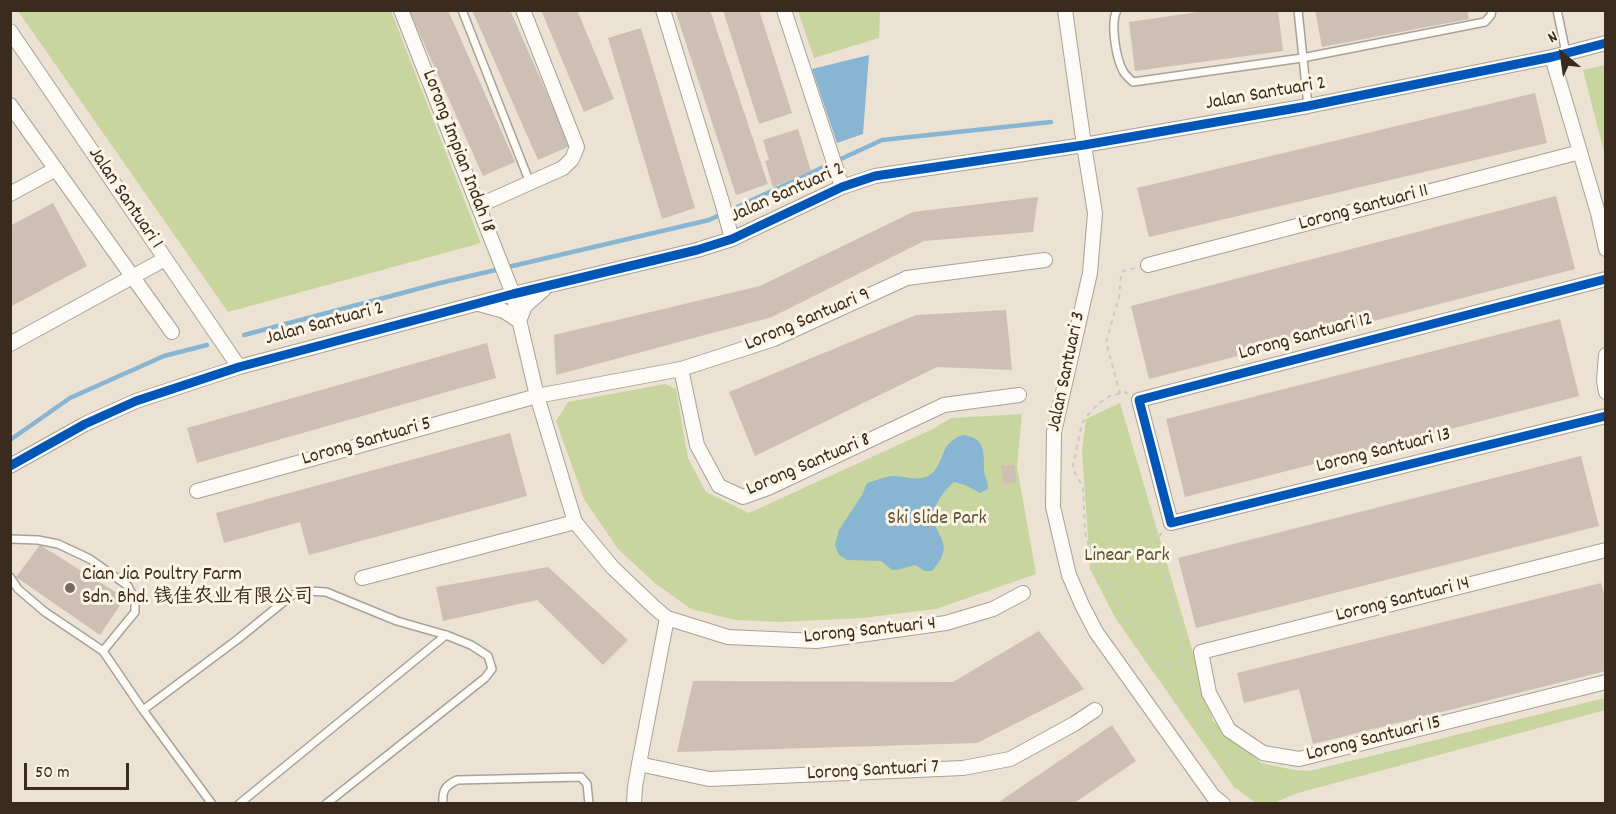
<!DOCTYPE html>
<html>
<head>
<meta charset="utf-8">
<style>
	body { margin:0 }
	#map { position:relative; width:1616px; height:814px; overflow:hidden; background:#ebe2d3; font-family:Dekko,sans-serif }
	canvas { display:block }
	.frame { position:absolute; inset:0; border:12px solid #3b2a1e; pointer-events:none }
	.north { position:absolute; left:1532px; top:24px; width:60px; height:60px; -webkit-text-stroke:4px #fcf5e5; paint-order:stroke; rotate:331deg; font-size:16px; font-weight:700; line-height:24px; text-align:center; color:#3b2a1e }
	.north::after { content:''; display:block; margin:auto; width:21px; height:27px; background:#3b2a1e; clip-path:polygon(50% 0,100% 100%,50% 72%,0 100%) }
	.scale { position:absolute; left:24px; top:763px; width:105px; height:27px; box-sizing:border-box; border:3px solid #3b2a1e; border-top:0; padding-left:8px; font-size:18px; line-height:21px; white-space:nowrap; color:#3b2a1e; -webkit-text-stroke:4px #fcf5e5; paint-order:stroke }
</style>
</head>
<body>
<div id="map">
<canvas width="1616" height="814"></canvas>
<div class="frame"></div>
<div class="north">N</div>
<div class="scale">50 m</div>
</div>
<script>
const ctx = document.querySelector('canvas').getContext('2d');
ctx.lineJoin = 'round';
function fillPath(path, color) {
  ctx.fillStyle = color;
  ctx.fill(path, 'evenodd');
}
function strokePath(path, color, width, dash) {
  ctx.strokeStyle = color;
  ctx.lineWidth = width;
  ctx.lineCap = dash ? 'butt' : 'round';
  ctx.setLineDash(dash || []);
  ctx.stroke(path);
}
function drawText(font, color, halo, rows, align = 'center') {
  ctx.font = font + ' Dekko,"LXGW WenKai TC",sans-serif';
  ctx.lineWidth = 6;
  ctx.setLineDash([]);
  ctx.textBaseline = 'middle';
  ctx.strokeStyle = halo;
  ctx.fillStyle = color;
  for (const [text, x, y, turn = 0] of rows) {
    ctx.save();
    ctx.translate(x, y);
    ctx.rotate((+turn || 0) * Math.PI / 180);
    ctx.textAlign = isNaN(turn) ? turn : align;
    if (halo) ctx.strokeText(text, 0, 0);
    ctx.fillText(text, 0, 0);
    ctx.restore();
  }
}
fillPath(new Path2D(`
	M18,11h373l90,232 -253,69z
	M798,11h82l-1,27 -65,20z
	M1605,65v91l-22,-86z
	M665,384l11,5 12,69 18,34 43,21 182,-83 20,-12 71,-4 -5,53 19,107 -100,35 -74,9 -82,4 -45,-2 -44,-11 -35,-25 -38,-35 -34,-50 -28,-78 12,-19z
	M1120,403l93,318 48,42 33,7 16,1 295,-73v12l-307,83 -25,10h-17l-22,-16 -118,-168 -26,-50 -8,-119 4,-31z`), '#c8d59e');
fillPath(new Path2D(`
	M869,55l-6,79 -26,9 -25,-74z
	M962,435c23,2 22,16 22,35 0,7 5,11 4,19l-8,4 -15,-8 -11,-3c-12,10 -19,22 -22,37 11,25 20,28 0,52h-7l-10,-6 -18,5h-5l-11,-9 -34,-1 -8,-5 -4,-10 4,-15 23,-35 5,-12c8,-2 18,-7 27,-7 12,0 26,7 37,-2 16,-14 6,-28 31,-39z`), '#88b5d2');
strokePath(new Path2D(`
	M244,335l196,-52 269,-63 173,-80 169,-18
	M10,440l60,-42 94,-42 43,-11`), '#88b5d2', 4.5);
fillPath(new Path2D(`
	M409,10h39l67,152 -32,14z
	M472,10h38l60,136 -32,14z
	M541,10h36l37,89 -30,13z
	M675,10h35l58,174 -32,11z
	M723,10h36l33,103 -33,11z
	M1212,10h66l5,41 -148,20 -6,-49z
	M1315,10h152l2,9 -147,28z
	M641,28l54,180 -33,11 -54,-181z
	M1535,93l12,50 -398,94 -12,-49z
	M798,129l13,42 -38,16 -8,-26 4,-1 -6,-20z
	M1556,196l19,73 -426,110 -18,-73z
	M1038,197l-5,35 -109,9 -152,76 -216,58 -2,-40 206,-49 153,-74z
	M53,203l34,63 -77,41v-81z
	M1006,310l6,60 -75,-3 -182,89 -26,-64 187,-77z
	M1560,319l19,77 -394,101 -19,-78z
	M487,343l9,35 -299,85 -10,-35z
	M510,433l17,63 -218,59 -9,-33 -76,21 -8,-30z
	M1581,456l18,70 -403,102 -18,-70z
	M1014,465l3,17 -13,2 -3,-18z
	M40,545l85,53 -25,37 -84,-58z
	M548,567l80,73 -25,25 -66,-65 -94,21 -7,-34z
	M1601,583l5,18v70l-293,73 -14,-55 -55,14 -7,-30z
	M1039,631l45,58 -107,54 -300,9 16,-71 260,1z
	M1112,725l24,36 -63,43h-77z`), '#cdbfb3');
const service = new Path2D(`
	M462,10l68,173
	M1117,10c-7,13 -1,48 6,61 2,4 7,8 10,11l169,-24 183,-36 6,-7 1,-5
	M1298,10l10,96
	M1557,10l9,43
	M10,539l28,1 20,4 32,15 38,27 7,14v12l-32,39
	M10,577l8,12 27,23 58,39 40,59 69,94
	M143,710l95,-71 54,-44 16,-4 18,1 71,29 49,14 25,10 17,11 4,13 -7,9 -159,126
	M239,804l207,-169
	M443,804c-1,-14 2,-18 14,-24l124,-3 6,7 2,20`);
const minor = new Path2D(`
	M401,10l112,284 24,102 38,126 37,45 42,40 13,11 61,19 88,4 130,-18 47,-14 30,-16
	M663,10l59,192 10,37
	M784,10l58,177
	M1065,10l19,135 11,68 -5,60 -36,159 -1,75 16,68 13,30 14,27 117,164 10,8
	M10,31l229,336
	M1552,57l46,156 8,36
	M10,105l162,227
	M10,194l46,-25
	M478,206l85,-38 9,-9 5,-12 -54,-137
	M1148,265l432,-113
	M1606,279l-467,121 32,123 435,-107
	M479,304l25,7 15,10 6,-15 19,-17
	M10,344l155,-85
	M1606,355l-2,26 2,11
	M681,369l16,76 22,41 24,11 25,-9 176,-83 75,-10
	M10,466l75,-42 51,-23 103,-34 274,-73 184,-44 35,-11 110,-52 33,-11 209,-31 224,-39 244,-49 54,-14
	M197,491l340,-95 144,-27 93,-30 133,-61 138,-18
	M1606,550l-405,102 8,41 20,37 34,23 36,6 307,-77
	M362,578l213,-56
	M639,764l70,15 254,-11 47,-9 64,-35 21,-14
	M634,804l1,-17 4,-23 28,-146`);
strokePath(service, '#a8a196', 10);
strokePath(minor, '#a8a196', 16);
strokePath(new Path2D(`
	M1120,394l-14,-52 13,-45 2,-22 2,-4 12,-3
	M1128,394l-3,-2 -15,4 -11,7 -13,14 -4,7 -9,41 2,8 8,14 2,46 7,24 6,12 49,82 20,16 13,-2 8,1 2,4
	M1162,533l-5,5 26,108v9l-3,10
	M1192,684c-3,29 51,102 83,91l1,-5`), '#ccc8c5', 2, [4.5, 4.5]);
strokePath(service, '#fcfbf8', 7);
strokePath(minor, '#fcfbf8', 14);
strokePath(new Path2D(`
	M1606,279l-467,121 32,123 435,-107
	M10,466l75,-42 51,-23 103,-34 274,-73 184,-44 35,-11 110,-52 33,-11 209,-31 224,-39 244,-49 54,-14`), '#0057b8', 9);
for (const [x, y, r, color] of [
	[70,588,6,"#796a5d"]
]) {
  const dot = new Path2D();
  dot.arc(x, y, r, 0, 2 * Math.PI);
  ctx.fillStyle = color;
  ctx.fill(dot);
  strokePath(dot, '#fcf5e5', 2);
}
drawText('20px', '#3b2a1e', '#fcf5e5', [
	["Jalan Santuari 2",1266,95,-10],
	["Lorong Impian Indah 18",457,152,69],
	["Jalan Santuari 2",788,194,-24],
	["Jalan Santuari 1",124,199,56],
	["Lorong Santuari 11",1364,209,-15],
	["Lorong Santuari 9",808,321,-23],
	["Jalan Santuari 2",325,325,-15],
	["Lorong Santuari 12",1306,338,-15],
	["Jalan Santuari 3",1068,372,-78],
	["Lorong Santuari 5",367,443,-16],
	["Lorong Santuari 13",1384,452,-14],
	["Lorong Santuari 8",809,466,-23],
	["Lorong Santuari 14",1403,601,-14],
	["Lorong Santuari 4",870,632,-6],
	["Lorong Santuari 15",1374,740,-14],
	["Lorong Santuari 7",873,772,-3]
]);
drawText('20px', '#575233', '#fcf5e5', [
	["Ski Slide Park",937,520],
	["Linear Park",1127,557]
]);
drawText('20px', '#3b2a1e', '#fcf5e5', [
	["Cian Jia Poultry Farm",82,576],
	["Sdn. Bhd. 钱佳农业有限公司",82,599]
], 'left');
</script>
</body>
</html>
